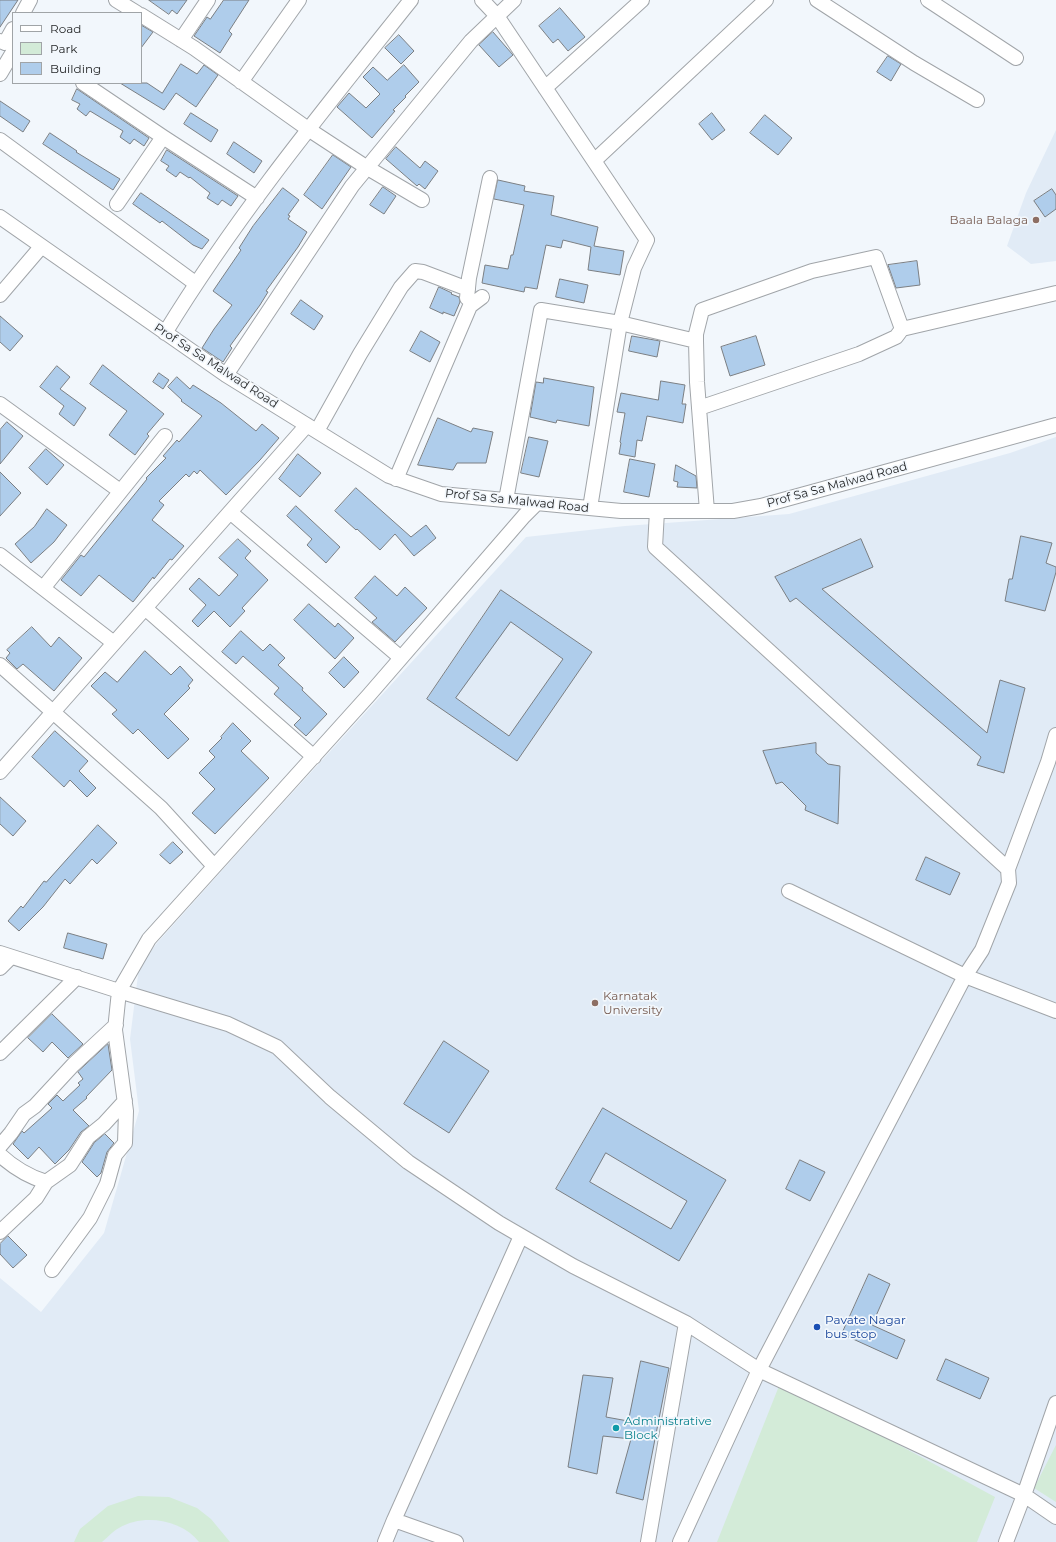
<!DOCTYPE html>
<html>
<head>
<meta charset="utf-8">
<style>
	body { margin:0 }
	#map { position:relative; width:1056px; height:1542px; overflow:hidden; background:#f2f7fc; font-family:Montserrat,sans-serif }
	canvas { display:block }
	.legend { position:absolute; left:12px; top:12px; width:130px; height:72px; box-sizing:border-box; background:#f2f7fc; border:1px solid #a0a4a7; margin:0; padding:5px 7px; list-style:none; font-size:12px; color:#252728 }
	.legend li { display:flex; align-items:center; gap:8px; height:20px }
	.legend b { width:20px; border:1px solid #a0a4a7 }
</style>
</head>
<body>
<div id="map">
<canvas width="1056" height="1542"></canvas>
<ul class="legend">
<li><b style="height:5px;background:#fff"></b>Road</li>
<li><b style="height:11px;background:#d3ebd8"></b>Park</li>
<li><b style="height:11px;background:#afcdeb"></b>Building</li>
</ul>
</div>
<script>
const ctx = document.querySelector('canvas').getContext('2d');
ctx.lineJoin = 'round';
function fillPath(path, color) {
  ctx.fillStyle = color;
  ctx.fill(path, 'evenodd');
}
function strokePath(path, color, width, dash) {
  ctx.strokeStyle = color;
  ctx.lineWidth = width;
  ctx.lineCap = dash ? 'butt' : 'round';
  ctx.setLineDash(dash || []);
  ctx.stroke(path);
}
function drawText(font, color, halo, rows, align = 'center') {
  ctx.font = font + ' Montserrat,sans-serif';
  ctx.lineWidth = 3.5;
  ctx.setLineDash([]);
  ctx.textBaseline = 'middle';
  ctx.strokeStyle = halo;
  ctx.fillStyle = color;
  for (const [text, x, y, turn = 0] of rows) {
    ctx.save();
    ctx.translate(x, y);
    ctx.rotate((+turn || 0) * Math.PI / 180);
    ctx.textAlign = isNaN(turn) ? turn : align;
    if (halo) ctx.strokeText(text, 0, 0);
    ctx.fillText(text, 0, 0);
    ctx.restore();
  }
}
fillPath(new Path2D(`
	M1056,130v131l-25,3 -24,-18 19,-53z
	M1056,437v1105h-1056v-264l41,34 63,-79 35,-122 -9,-72 9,-72 18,-24 104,-116 265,-290 99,-11 164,-12 221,-61z`), '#e1ebf6');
fillPath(new Path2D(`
	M781,1381l214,116 -18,45h-260z
	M1056,1445v57l-22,-14z
	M138,1496l31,1 28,11 14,11 19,23h-31c-17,-22 -55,-29 -80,-14 -6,3 -11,9 -17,14h-28l6,-13 28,-23z`), '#d3ebd8');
const building = new Path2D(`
	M0,0h18l-18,27z
	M149,0h38l-10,14 -5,-4 -3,4z
	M224,0h25l-20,31 3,3 -12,19 -26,-17 13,-19 3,2z
	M560,8l25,29 -17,14 -10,-12 -5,4 -14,-17z
	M141,25l12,7 -12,16z
	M493,32l20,23 -14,12 -20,-22z
	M399,35l15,16 -13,13 -16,-16z
	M888,56l13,8 -10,17 -14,-9z
	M181,64l16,10 7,-9 14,10 -22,32 -20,-14 -12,17 -44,-27h27l15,10z
	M404,65l15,17 -14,14 1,1 -13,13 2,1 -23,27 -35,-31 12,-14 17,15 14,-14 -17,-17 10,-10 14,13z
	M77,89l72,49 -5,8 -10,-7 -4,5 -10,-7 3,-6 -33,-20 -4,5 -9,-7 3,-5 -8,-4z
	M0,101l30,20 -7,11 -23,-16z
	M191,113l27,17 -7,12 -27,-18z
	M712,113l13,17 -13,10 -13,-16z
	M765,115l27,23 -14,17 -28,-22z
	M50,133l27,18 -1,1 44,27 -7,11 -70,-46z
	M234,142l28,19 -8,12 -27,-19z
	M396,147l24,21 5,-7 13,10 -13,18 -6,-5 -2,2 -31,-27z
	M167,150l71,46 -7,10 -9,-6 -4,5 -11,-7 3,-5 -20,-16 -1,1 -9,-6 -4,5 -10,-7 3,-4 -8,-5z
	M333,155l18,12 -29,42 -18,-14z
	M498,180l27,6 -1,5 30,5 -3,19 47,12 -4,19 30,5 -4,24 -32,-5 3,-23 -28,-7 -2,8 -15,-3 -9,44 -12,-2 -1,5 -42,-9 3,-18 23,4 3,-14h2l11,-50 -30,-6z
	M383,187l13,9 -12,18 -14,-9z
	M283,188l16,12 -11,15 2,1 -2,3 19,13 -9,15 -32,44 2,1 -8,13 -30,41 2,2 -9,14 -21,-14 12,-19 18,-24 -19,-14 28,-41 -2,-2 14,-22z
	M1052,189l4,6v14l-11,8 -11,-16z
	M141,193l68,47 -7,9 -9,-4 -31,-24 -2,2 -27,-19z
	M917,261l3,24 -24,3 -8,-23z
	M560,279l28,6 -4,18 -28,-6z
	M439,287l13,6 -1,1 8,3 1,5 -6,14 -11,-4v2l-13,-6z
	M301,300l22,16 -9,14 -23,-16z
	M0,316l23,20 -13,15 -10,-9z
	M421,331l19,11 -10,20 -20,-11z
	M632,336l28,5 -3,16 -28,-6z
	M756,336l9,29 -35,11 -9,-29z
	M103,365l61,49 -17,20 2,2 -14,19 -26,-20 18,-24 -37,-27z
	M57,366l13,11 -10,12 26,19 -12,18 -15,-12 5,-8 -24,-19z
	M159,373l10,7 -6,9 -10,-7z
	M177,377l13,12 3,-4 28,18 35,28 6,-7 17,14 -19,22 -34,35 -26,-25 -3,4 -3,-3 -5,6 -3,-3 -27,27 5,4 -12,15 32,26 -12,14 -2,-1 -16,20 -1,-2 -20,25 -34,-27 -18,21 -20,-16 20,-25 3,2 63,-78 -1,-1 20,-20 -3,-2 14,-16 2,2 23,-26 -21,-15 1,-1 -14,-13z
	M544,378l50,9 -5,39 -32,-6 -1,3 -26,-6 6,-35 7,1z
	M661,381l24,4 -3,19h4l-3,19 -36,-7 -5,25 -5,-1 -2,17 -16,-3 2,-11 -1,-1 5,-29 -8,-1 4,-19 37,7z
	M438,418l33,14 2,-4 20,4 -7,31h-29l-4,7 -35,-5z
	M7,422l16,14 -23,28v-34z
	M529,437l19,4 -9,36 -18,-4z
	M46,449l18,16 -17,20 -18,-17z
	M298,454l23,19 -21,24 -21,-18z
	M630,459l25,5 -6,33 -25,-5z
	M676,465l20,11 1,12 -20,-1 1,-5 -4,-1z
	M0,472l21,21 -21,23z
	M356,488l55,49 15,-12 10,13 -22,18 -19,-22 -15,16 -23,-21 -1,1 -21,-19z
	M296,506l44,41 -14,16 -19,-18 5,-6 -25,-23z
	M47,509l20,16 -13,17 -23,21 -16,-19 19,-17z
	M1021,536l31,7 -6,20 10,4v5l-11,39 -40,-10 4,-22h3z
	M238,539l13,12 -6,7 23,22 -26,28 3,3 -15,16 -16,-16 -16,16 -6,-6 14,-16 -17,-16 10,-11 20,18 19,-21 -19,-17z
	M861,539l12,28 -51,22 165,144 13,-53 25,8 -21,85 -27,-8 4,-8 -185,-159 -6,4 -15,-25z
	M375,576l22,20 8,-9 22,21 -32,34 -23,-20 5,-4 -22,-20z
	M501,590l91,62 -75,109 -90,-62zM511,622l52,37 -54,77 -53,-38z
	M309,604l26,23 3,-4 16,15 -19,21 -41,-39z
	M32,627l19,20 8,-10 23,21 -28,33 -31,-27 -6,5 -11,-11 4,-5 -3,-3z
	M241,631l22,20 7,-7 15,14 -7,7 25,23 -1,2 25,24 -21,22 -12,-11 7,-7 -27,-24 5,-6 -36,-32 -7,8 -14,-12z
	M145,651l26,24 9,-9 13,14 -5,6 2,2 -26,26 25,25 -21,20 -30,-30 -5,5 -21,-20 5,-4 -26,-24 14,-14 12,10z
	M344,657l15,15 -15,16 -15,-15z
	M233,723l18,18 -10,10 28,27 -54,56 -23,-21 23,-24 -16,-16 16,-16 -6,-6 13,-13 -1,-1z
	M55,731l33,30 -9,10 17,17 -9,9 -17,-17 -6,7 -32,-30z
	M816,743v10l12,11 12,2 -2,58 -33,-14 1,-4 -24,-24 -6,2 -13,-33z
	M0,797l26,24 -13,15 -13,-12z
	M98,825l19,18 -20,21 -5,-5 -22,25 -5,-5 -22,28 -24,24 -11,-10 13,-15 2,2 21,-27 2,1z
	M173,842l10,10 -13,12 -10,-9z
	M926,857l34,16 -10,22 -34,-15z
	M68,933l39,11 -4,15 -39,-11z
	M52,1014l31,30 -15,14 -16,-16 -9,10 -15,-14z
	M444,1041l45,30 -40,62 -45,-29z
	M108,1044l4,26 -26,27 1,1 -14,12 16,16 -8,6 -12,18 -14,14 -16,-17 -11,12 -15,-15 9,-13 2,2 28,-25 -4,-4 9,-9 6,6 17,-16 -2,-2 5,-4 -5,-7z
	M603,1108l123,72 -47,81 -123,-72zM606,1153l81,48 -16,28 -81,-47z
	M105,1134l9,9 -7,9 -6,21 -4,4 -15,-15 12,-19z
	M800,1160l25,12 -15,29 -24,-12z
	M8,1236l19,19 -14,13 -13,-14v-10z
	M869,1274l21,10 -18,41 33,15 -8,19 -55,-25z
	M946,1359l43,19 -9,21 -43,-19z
	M641,1361l28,7 -26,132 -27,-7 15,-54 -28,-3 -6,38 -29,-7 15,-92 30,3 -7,39 22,4z`);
fillPath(building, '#afcdeb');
strokePath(building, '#7b7f83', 1);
const minor = new Path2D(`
	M116,0l21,13
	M482,0l15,16 150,224 -13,28 -14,55 -30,185
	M817,0l97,63 63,37
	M928,0l88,58
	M23,13l7,-13
	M141,15l53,33 114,81 58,38 56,33
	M181,40l27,-40
	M0,41l5,2 8,-14
	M0,74l13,-22
	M241,82l58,-82
	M83,83l80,54 94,61
	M545,88l97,-88
	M0,140l195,143
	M594,161l172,-161
	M117,204l46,-67
	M0,217l226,158 163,101 52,18 180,17h112l28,-5 295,-81
	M0,295l41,-48
	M467,298l2,-20 21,-100
	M165,333c72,-118 160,-225 246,-333
	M226,375l126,-189 119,-145 43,-41
	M0,404l120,87
	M699,408l160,-54 37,-17 6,-8 154,-36
	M317,431l43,-77 41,-67 14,-16 8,1 45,17
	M396,479l74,-173 12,-9
	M506,500l35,-190 79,13 76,18
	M657,511l-2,36 353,322
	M707,511l-10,-129 -1,-41v-7l6,-24 110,-39 64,-14 26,72
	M230,512l171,146
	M0,555l114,88
	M44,587l121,-151
	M145,608l169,149
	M0,665l161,143 53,58
	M0,772l307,-347
	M789,891l176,85 91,35
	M0,953l119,38 30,-52 220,-244 155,-179 13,-13
	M0,968l11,-11
	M0,1053l77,-76
	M0,1146l11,-13 13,-19 11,-8 38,-41 43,-40
	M0,1155c14,13 27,21 46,27
	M0,1232l36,-34 10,-16 24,-17 18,-28 16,-13 21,-23
	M52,1270l38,-52 17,-34 8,-29 10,-12 1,-32 -11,-81 4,-39 109,33 49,23 53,50 78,65 91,61 74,43 113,57 73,47 265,125 32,22
	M394,1520l127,-284
	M385,1542l9,-22 62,22
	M648,1542l38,-219
	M680,1542l79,-172 206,-394 17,-26 27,-67 -1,-14 40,-107 8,-27
	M1006,1542l18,-47 32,-92`);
strokePath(minor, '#a1a5a9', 16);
strokePath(minor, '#fff', 14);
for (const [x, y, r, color] of [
	[1036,220,4,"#8d6e63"],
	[595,1003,4,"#8d6e63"],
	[817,1327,4,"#1a4fb4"],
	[616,1428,4,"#0f9aa8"]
]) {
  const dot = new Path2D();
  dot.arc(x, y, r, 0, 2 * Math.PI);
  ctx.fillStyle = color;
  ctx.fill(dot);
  strokePath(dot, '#f2f7fc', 1.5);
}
drawText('12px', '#785e54', '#f2f7fc', [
	["Baala Balaga",1028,220],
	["Karnatak",603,996,"left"],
	["University",603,1010,"left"]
], 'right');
drawText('12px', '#252728', '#f2f7fc', [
	["Prof Sa Sa Malwad Road",216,366,33],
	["Prof Sa Sa Malwad Road",837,485,-15],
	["Prof Sa Sa Malwad Road",517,501,6]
]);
drawText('12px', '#164399', '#f2f7fc', [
	["Pavate Nagar",825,1320],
	["bus stop",825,1334]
], 'left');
drawText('12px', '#0d838f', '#f2f7fc', [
	["Administrative",624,1421],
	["Block",624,1435]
], 'left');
</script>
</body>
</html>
